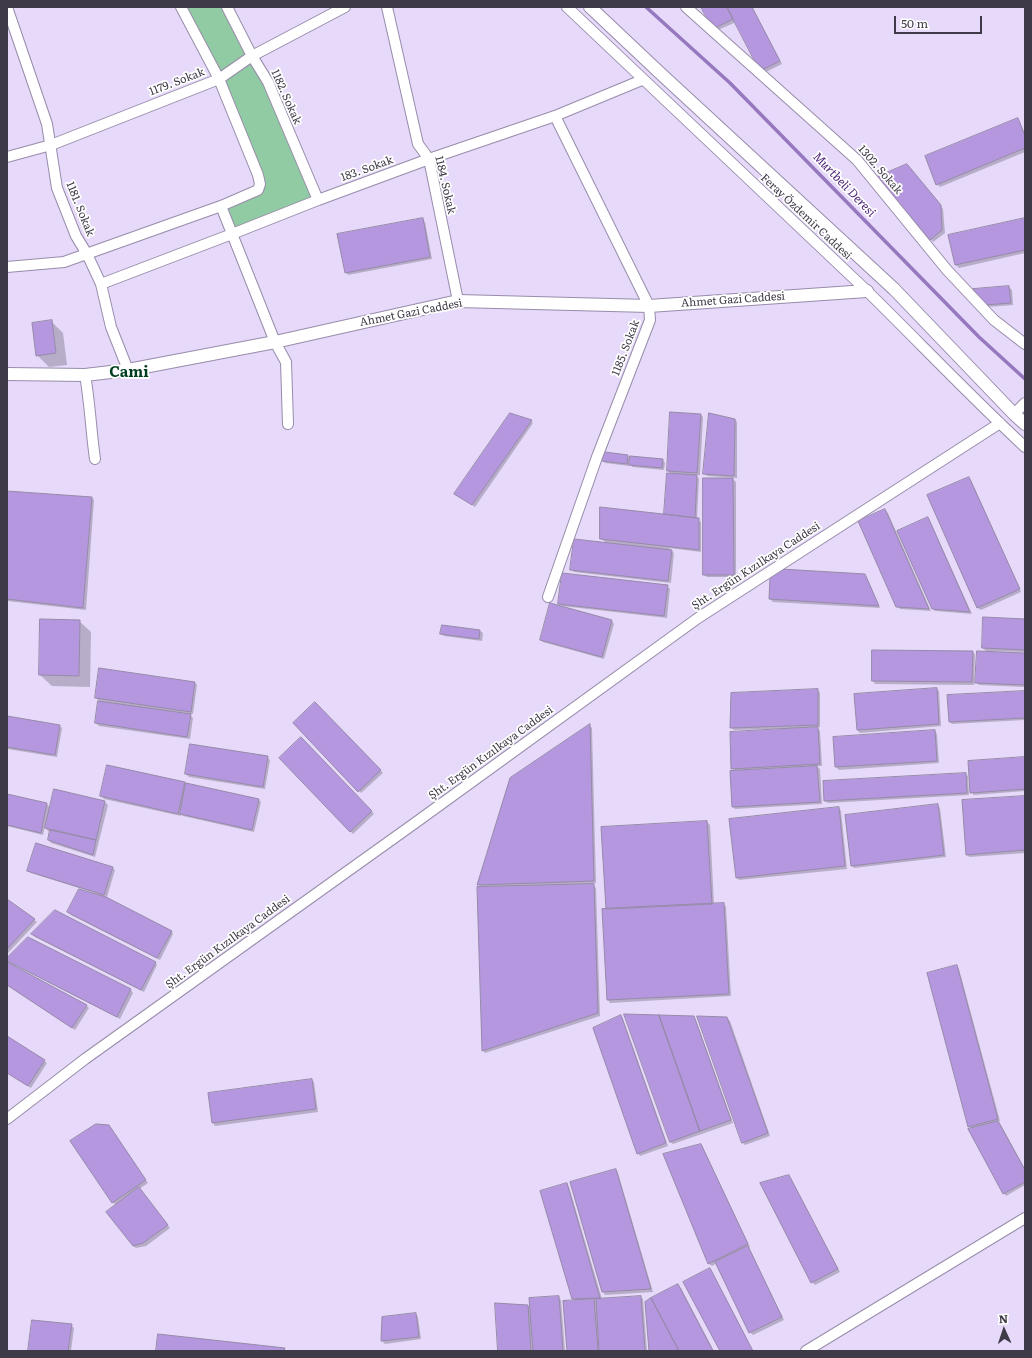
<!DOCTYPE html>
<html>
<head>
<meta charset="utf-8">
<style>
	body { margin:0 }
	#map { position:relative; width:1032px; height:1358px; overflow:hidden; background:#e6d9fa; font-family:Literata,serif }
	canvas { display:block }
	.frame { position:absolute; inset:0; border:8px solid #3f3a47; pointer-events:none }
	.north { position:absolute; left:984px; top:1310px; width:40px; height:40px; -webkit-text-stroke:3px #fff; paint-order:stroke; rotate:357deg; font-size:11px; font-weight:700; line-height:16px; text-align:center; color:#3f3a47 }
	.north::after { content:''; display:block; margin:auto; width:14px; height:18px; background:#3f3a47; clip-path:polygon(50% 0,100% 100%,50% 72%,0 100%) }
	.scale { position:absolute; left:894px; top:16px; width:88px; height:18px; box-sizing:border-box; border:2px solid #3f3a47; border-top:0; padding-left:5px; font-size:12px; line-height:14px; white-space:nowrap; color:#3f3a47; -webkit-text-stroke:3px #fff; paint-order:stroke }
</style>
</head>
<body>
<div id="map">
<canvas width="1032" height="1358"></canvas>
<div class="frame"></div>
<div class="north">N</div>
<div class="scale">50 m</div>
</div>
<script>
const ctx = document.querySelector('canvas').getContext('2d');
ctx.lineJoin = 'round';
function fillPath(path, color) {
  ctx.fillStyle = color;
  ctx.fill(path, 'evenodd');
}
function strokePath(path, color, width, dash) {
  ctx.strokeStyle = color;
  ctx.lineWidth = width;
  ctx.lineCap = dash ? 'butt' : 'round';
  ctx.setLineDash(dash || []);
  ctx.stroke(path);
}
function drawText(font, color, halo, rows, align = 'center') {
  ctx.font = font + ' Literata,serif';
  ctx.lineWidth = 3.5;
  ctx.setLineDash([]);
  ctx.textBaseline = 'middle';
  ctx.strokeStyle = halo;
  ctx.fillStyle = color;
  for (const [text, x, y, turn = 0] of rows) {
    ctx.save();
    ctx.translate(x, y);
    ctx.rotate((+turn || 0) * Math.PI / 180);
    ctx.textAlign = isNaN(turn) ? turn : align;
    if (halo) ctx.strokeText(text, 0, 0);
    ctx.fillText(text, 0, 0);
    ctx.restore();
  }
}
fillPath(new Path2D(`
	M181,7h46l91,193 -86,34 -11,-28 37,-16v-15z`), '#90cba3');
fillPath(new Path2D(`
	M702,7h50l30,57 -18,9 -28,-51 -20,9z
	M1017,119l3,3 5,12v18l-85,35 -3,-3z
	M909,168l34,41 2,24 -12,9 -54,-64z
	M422,219l3,3 7,37 -84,16 -2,-3z
	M1025,219v34l-66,15 -3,-3 -6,-29z
	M1009,287l3,3 1,15 -25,2 -2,-3z
	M51,321l12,12 4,32 -18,2 -12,-12z
	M701,415l2,2 -3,58h-4l3,4 -2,40 4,3v30l-32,-4 5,5 -3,30 -97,-11 -3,-3 35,-26 -5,-5 64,-23 2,-41h4l-3,-3z
	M735,419l2,3v56l-30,-2 -3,-3z
	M531,421l2,2 -58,84 -17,-11z
	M628,456l2,2 33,2 2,3 -1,7 -32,-3 -2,-3v2l-25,-3 -2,-2z
	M969,478l2,2 50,112 -40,18 -3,-2 -50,-112z
	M704,479h29l3,3v95h-29l-3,-2z
	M7,492l85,6 2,2 -8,110 -79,-9z
	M885,511l3,2 43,98 -31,-2 -3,-3z
	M928,518l2,3 42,93 -37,-3 -2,-2z
	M864,575l3,3 13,30 -107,-6 -3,-3z
	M667,586l3,3 -3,29 -105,-12 -3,-3z
	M551,604l61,17 2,3 -10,35 -61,-17 -2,-2z
	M984,618l41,2v32l-39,-1 -3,-3z
	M79,621l12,11 -1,55 -38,-1 -12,-11z
	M442,626l38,5 3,2 -1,8 -38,-5 -3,-3z
	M873,651l99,1 3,2 -1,31 -99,-1 -2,-3z
	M1025,654v33l-46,-2 -3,-3z
	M195,683l2,2 -4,29h-4l4,4 -3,21 -91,-13 -3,-3 3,-22 -3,-3z
	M936,689l3,2 2,35 -81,7 -3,-3 -2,-35z
	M818,690l2,3v34h-3l3,4 2,35h-5l3,3 2,35 -87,5 -2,-2 2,-36 -3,-3 45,-37v-2l-43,1 -3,-2z
	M1025,692v28l-73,4 -2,-2z
	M315,703l68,70 -22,20 -67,-69z
	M7,717l52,9 3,2 -5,29 -50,-8z
	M590,726l2,2 4,155 -4,1 4,4 4,128 -115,37 -2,-3 -1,-162 -4,-4z
	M935,731l2,3 2,29 -100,7 -3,-3 -2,-29z
	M301,738l73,76 -21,20 -73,-76z
	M267,757l3,3 -5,29 -76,-12 -3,-3z
	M1025,758v33l-51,4 -3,-3z
	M108,766l77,17 2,2 72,15 2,2 -7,30 -71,-16 -2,-2v2l-77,-17 -3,-3z
	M965,774l3,2 1,19 -141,8 -3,-2z
	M54,790l51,12 3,3 -13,52 -44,-14 -2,-3 2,-9h-3l-3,-4 -2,8 -36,-9v-31l40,9 3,4z
	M1025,797v56l-56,4 -2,-3z
	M937,805l3,3 6,49 -92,11 -3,-3z
	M839,808l2,3 6,58 -108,11 -2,-2z
	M707,822l3,3 4,79h10l2,3 5,89 -121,7 -2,-3 -5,-90h4z
	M37,844l76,24 2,2 -8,27 -4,-1v1l68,34 2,3 -13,26 -89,-45 -3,-3 29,-16 1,-2 -67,-21 -3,-3z
	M7,901l30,21 -30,32z
	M33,934l122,28 2,3 -13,27 -109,-55z
	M28,938l103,52 2,3 -13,26 -111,-57 -2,-3z
	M7,963l80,43 2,2 -14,22 -68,-45z
	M957,966l2,3 41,152 -2,1 3,3 24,44v16l-19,11 -2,-3 -33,-64 -2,-3z
	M621,1016l2,3 45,127 -28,10 -2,-3z
	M694,1017l2,3 37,103 -60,21 -3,-2z
	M727,1018l3,3 40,115 -25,9 -3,-3z
	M7,1037l40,26 -16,25 -24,-15z
	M312,1080l2,2 4,30 -103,14 -2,-3 -4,-29z
	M111,1129l37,54 -9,6 31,39 -24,18 -10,2 -3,-2 -17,-40 -44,-64z
	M700,1145l3,3 47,99 -2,1 2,2 34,70 -31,15 -3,-3 -33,-69 -5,3 -3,-2 -44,-109z
	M616,1170l2,3 35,119 -48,3 -2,-3z
	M789,1176l2,3 49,93 -25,13 -3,-3z
	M567,1184l2,3 33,112 38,-2 3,2 4,52h-79l7,-50 -3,-3z
	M712,1272l41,79h-32z
	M678,1286l3,2 33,63h-64z
	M558,1297l3,3 4,51h-66l29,-45 3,3z
	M416,1314l2,3 3,22 -36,5 -3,-3 1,-23z
	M71,1325l3,3 -3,23h-42z`), '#0003');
strokePath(new Path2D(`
	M646,7l84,76 249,254 46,42`), '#9678be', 3.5);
const building = new Path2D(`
	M701,7h26l6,12 -20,10z
	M727,7h25l28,54 -20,10z
	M1018,118l7,18v12l-89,37 -11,-29z
	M907,164l34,41 1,25 -12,10 -53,-63z
	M423,218l7,39 -85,16 -8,-39z
	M1025,218v32l-70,15 -7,-30z
	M1009,286l2,17 -26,2 -12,-16z
	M52,320l4,33 -20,3 -4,-33z
	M670,412l31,2 -4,59 -30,-2z
	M510,413l22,7 -60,85 -18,-11z
	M709,413l26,6 -1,57 -31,-2z
	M605,452l23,3 -1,9 -25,-3z
	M630,456l33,3 -1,9 -33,-3z
	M667,473l30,2 -2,43 -31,-4z
	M969,477l51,112 -43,19 -50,-113z
	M703,478h30l1,97h-31z
	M7,491l85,6 -9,111 -76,-9z
	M600,507l99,11v32l-99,-11z
	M885,509l44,100 -33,-2 -38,-86z
	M928,517l42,95 -38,-3 -35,-78z
	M574,539l98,11 -4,31 -98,-11z
	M781,569l84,5 14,32 -110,-7 1,-21z
	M562,573l106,12 -4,31 -106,-12z
	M550,603l62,17 -10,37 -62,-17z
	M983,617l42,2v31l-43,-2z
	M40,619l40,1 -1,56 -40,-1z
	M442,625l38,5 -1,9 -39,-5z
	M872,650l101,1 -1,31 -100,-1z
	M977,651l48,2v32l-50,-2z
	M99,668l96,14 -4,30 -96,-14z
	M937,688l2,36 -82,6 -3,-36z
	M818,689v36l-88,3 1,-35z
	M1025,691v27l-76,4 -2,-27z
	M98,701l93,13 -4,23 -92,-14z
	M315,702l66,68 -23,22 -65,-69z
	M7,716l53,9 -5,30 -48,-8z
	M590,724l4,157 -117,4 33,-107z
	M818,727l2,37 -89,5 -1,-37z
	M935,730l2,31 -102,6 -2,-30z
	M301,737l71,74 -22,21 -71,-74z
	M190,744l78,12 -5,31 -78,-13z
	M1025,757v32l-55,4 -2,-32z
	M107,765l78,17 -7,32 -78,-18z
	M817,766l3,36 -88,5 -2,-36z
	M966,773l1,20 -143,8 -1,-20z
	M186,783l73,16 -7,31 -72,-16z
	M54,789l51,12 -9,39 -51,-12z
	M7,794l40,9 -6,30 -34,-8z
	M1025,796v54l-59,5 -4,-55z
	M938,804l6,51 -93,11 -6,-51z
	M839,807l6,59 -109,12 -7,-59z
	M707,821l5,83 -106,5 -5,-82z
	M50,830l46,10 -3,15 -45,-15z
	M36,843l77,24 -9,28 -77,-24z
	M594,884l4,129 -116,38 -5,-164z
	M79,889l27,8 66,34 -15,27 -90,-46z
	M7,899l28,20 -28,30z
	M724,903l5,91 -122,6 -5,-91z
	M55,910l101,52 -15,28 -110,-56z
	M28,937l103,52 -14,28 -110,-56v-3z
	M7,962l80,43 -15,23 -65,-43z
	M957,965l41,154 -30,8 -41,-154z
	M624,1014l35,1 41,116 -30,11z
	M621,1015l45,128 -29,11 -44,-126z
	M659,1015l35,1 37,104 -31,11z
	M697,1016l30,1 41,116 -26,10z
	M7,1036l38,24 -17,26 -21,-13z
	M312,1079l4,30 -104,14 -4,-30z
	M998,1121l27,49v12l-22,12 -35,-65z
	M96,1124l13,1 37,55 -34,23 -42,-62z
	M701,1144l47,100 -40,20 -45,-110z
	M616,1169l35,120 -49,3 -32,-110z
	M789,1175l49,94 -27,14 -51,-100z
	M567,1183l33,115 -28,1 -32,-108z
	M139,1187l29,38 -25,18 -10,3 -27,-34z
	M748,1246l34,71 -33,16 -34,-71z
	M710,1268l43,83h-33l-37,-69z
	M678,1284l35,67h-34l-28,-53z
	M559,1296l4,55h-30l-4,-53z
	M641,1296l4,55h-46l-3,-52z
	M651,1298l28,53h-30l-4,-49z
	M594,1299l4,52h-31l-4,-50z
	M495,1303l33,2 3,46h-33z
	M416,1313l3,24 -38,4 1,-24z
	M32,1320l40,4 -4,27h-40z
	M158,1334l127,14 -1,3h-128z`);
fillPath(building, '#b597df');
strokePath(building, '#968aa8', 1);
const minor = new Path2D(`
	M7,7l40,117 10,64 19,48 11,18 14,30 10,43 17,43
	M227,7l25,49 16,26 50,118
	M387,7l31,137 11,15 29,142
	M567,7c99,95 200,188 299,283 53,52 104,106 159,157
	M686,7l171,153 90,110 47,50 31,24
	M7,157l44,-12 168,-66 33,-23 93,-49
	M221,206l54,136 11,20 2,62
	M7,267l57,-5 157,-56 37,-16 2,-6 -2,-9 -39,-96 -38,-72
	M101,284l131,-50 86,-34 111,-41 126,-43 87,-36
	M85,375c5,28 6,56 10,84
	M1014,414l11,-11
	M548,597l49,-140 53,-137 -1,-14 -94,-190
	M7,1119l78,-60 330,-236 283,-205 302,-195
	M806,1351l219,-133`);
const tertiary = new Path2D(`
	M590,7l70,66 234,216 120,125 11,10
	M7,374l78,1 43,-5 147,-28 183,-41 191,5 218,-15`);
strokePath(minor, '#988caa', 12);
strokePath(tertiary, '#988caa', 14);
strokePath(minor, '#fff', 10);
strokePath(tertiary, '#fff', 12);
drawText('11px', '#3f3a47', '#fff', [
	["1179. Sokak",177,82,-21],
	["1182. Sokak",286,97,66],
	["183. Sokak",367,169,-20],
	["1302. Sokak",880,170,49],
	["1184. Sokak",445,185,77],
	["1181. Sokak",80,209,68],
	["Feray Özdemir Caddesi",806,217,43],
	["Ahmet Gazi Caddesi",733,300,-4],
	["Ahmet Gazi Caddesi",411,313,-11],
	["1185. Sokak",626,348,-69],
	["Şht. Ergün Kızılkaya Caddesi",756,566,-33],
	["Şht. Ergün Kızılkaya Caddesi",491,753,-36],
	["Şht. Ergün Kızılkaya Caddesi",228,942,-36]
]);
drawText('italic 12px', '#4d2377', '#fff', [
	["Murtbeli Deresi",844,185,46]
]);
drawText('bold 15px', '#003d1e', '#fff', [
	["Cami",129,373]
]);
</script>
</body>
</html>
